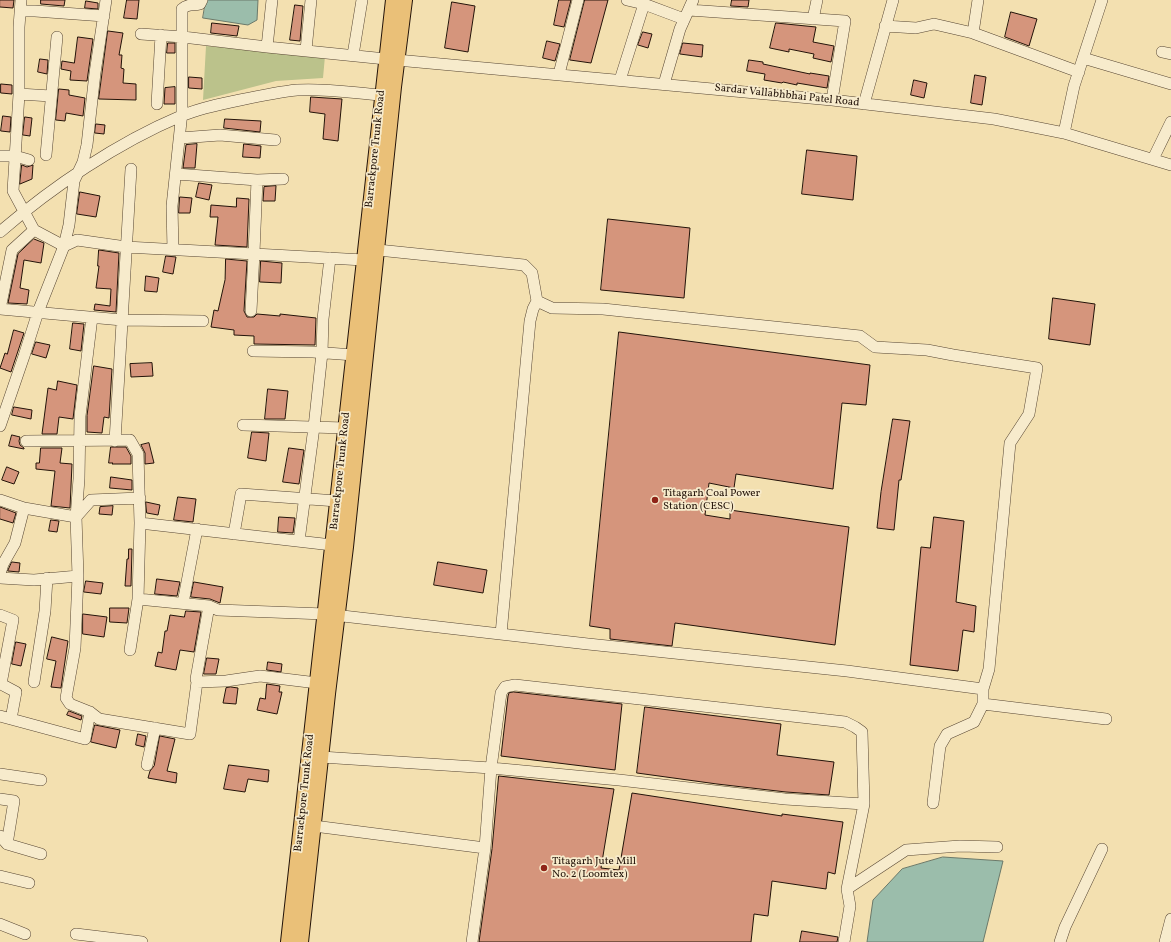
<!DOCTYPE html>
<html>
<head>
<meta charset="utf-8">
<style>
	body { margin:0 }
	canvas { display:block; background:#f3e0b0 }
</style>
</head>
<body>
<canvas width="1171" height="942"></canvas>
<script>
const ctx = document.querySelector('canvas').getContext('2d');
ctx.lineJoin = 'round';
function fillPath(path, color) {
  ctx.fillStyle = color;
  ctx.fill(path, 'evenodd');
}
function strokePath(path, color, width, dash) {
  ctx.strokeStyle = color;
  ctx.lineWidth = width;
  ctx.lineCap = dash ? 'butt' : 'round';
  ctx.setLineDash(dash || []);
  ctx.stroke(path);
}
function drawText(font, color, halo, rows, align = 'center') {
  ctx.font = font + ' Vollkorn,serif';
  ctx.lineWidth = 3.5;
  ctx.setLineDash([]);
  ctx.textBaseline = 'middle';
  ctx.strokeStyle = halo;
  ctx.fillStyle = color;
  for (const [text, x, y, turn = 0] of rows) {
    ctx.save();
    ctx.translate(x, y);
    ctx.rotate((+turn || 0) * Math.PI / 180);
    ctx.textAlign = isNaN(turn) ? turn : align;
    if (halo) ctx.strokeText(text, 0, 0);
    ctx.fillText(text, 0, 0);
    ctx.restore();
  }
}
fillPath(new Path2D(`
	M206,46l119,10 -2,22 -47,3 -73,19z`), '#bbc28b');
const water = new Path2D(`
	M206,0h52l-1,20 -9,5 -45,-7z
	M943,857l60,4 -20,81h-116l6,-42 29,-31z`);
fillPath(water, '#9bbdab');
strokePath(water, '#6b796a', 1);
const building = new Path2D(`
	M0,0h14l-1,8 -13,-1z
	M41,0h24l-1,6 -23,-2z
	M127,0h12l-2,19 -13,-1z
	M559,0h12l-7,27 -10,-2z
	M585,0h23l-17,63 -21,-3z
	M732,0h17l-1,7 -17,-1z
	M86,1l12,2v6l-13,-1z
	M452,2l23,4 -7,46 -23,-4z
	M295,5l8,1 -3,35 -10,-1z
	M1011,12l26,7 -8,27 -24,-9z
	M212,23l27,3 -2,10 -26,-3z
	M776,23l40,4 -3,15 21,4 -3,16 -18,-4 1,-4 -25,-5v3l-19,-4z
	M108,31l15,2 -4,22h3l-1,13 3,1 -1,14 13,1v16l-37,-1z
	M643,32l9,2 -4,14 -10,-3z
	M78,37l15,2 -6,42 -17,-1 1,-9 -10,-2 1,-8 12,2z
	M547,41l13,3 -5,17 -12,-3z
	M168,43h7v10h-8z
	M683,43l20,2 -1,12 -22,-3z
	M40,59l8,1 -1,14 -9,-2z
	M749,60l14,2v2l47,10v-1l19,3 -2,12 -30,-5v2l-14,-3 -1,1 -18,-3 1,-6 -18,-3z
	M975,75l11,2 -4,28 -11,-2z
	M189,77l13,1v11l-13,-1z
	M914,80l13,3 -3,15 -13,-3z
	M1,84l11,1v9l-11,-1z
	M175,87v17h-11l1,-16z
	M59,89l10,1v5l16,3 -2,18 -17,-3 -1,8 -9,-1z
	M311,97l31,2 -4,42 -15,-2 2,-25 -15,-2z
	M3,116l8,1 -1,15 -9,-1z
	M25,117l7,1 -2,18 -7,-1z
	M225,119l36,2 -1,11 -36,-4z
	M96,124l9,1 -1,9 -9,-1z
	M197,144l-2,24h-12l3,-23z
	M244,144l17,2 -1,12 -17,-1z
	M807,150l50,6 -4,44 -51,-6z
	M22,165l5,2 6,-2 -1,14 -12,5z
	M199,183l13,2 -3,15 -13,-3z
	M276,186l-1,15h-12l1,-14z
	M80,192l20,4 -4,21 -19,-3z
	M180,197l12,1 -2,15h-11z
	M237,198l12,1 -2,48 -32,-2 3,-28h-8l1,-12 25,2z
	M608,219l82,9 -6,70 -83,-8z
	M34,239l10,4 -3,20 -17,-3 -4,28 9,2 -2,14 -19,-1 10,-49z
	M99,250l20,3 -3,59 -22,-2 1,-6 15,2 1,-17 -15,-1 3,-22h-1z
	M166,256l10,1 -3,17 -10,-2z
	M226,259l21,2 -3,50 3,6h7l3,-3 23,2v-2l36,4 -1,27 -61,-1v-8l-20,-1v-5l-23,-3 3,-17 4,1 7,-31z
	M261,261l21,2 -1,20 -21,-1z
	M146,276l13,2 -2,14 -12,-1z
	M1053,298l42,6 -5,41 -41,-6z
	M73,323l11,1 -3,27 -11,-2z
	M14,330l10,3 -13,39 -11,-4 5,-15 2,1z
	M619,332l251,33 -4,40 -24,-2 -9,86 -97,-15 -2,14 -25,-5 -4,32 25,4v-9l119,17 -14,118 -160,-22 -3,23 -62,-7v-10l-20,-3z
	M36,342l14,3 -4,13 -14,-4z
	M152,363l1,13 -22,1 -1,-13z
	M94,366l18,3 -3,49 -5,-1 -2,16 -15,-1v-16z
	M58,381l19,4 -4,34 -14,-2 -2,17h-15l6,-46 8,2z
	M268,389l20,2 -3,28h-20z
	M14,407l18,3 -1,9 -19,-4z
	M893,419l17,2 -9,59h-2l-5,50 -17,-2 4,-36z
	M252,432l17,1 -3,28 -18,-3z
	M12,435l8,2 -1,4 1,4 4,3v1l-15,-3z
	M149,443l5,20 -9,1v-11l-4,-8z
	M111,447h15l5,9v8h-19l1,-1h-4z
	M41,448h21l-2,15 12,1 -2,44 -19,-2 4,-35 -19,-2v-6h3z
	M289,448l15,2 -5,34 -16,-2z
	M7,467l12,5 -5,12 -12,-4z
	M111,477l21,3v10l-22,-2z
	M178,497l18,2 -3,23 -19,-2z
	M146,502l14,3 -2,10 -11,-2z
	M113,506l-1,9 -13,-1 1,-7z
	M0,507l16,6 -3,10 -13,-4z
	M279,517l16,1 -2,15 -15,-1z
	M934,517l30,4 -8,81 20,4 -2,26 -11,-2 -5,41 -48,-6 11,-118 9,1z
	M51,520l8,1 -2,11 -8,-1z
	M129,549h3l-1,37h-6l2,-27h1z
	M12,562l8,1 -1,9 -11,-1z
	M438,562l49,8 -4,23 -49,-8z
	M157,579l23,3 -3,14 -22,-2z
	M86,581l17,2 -2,11 -17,-2z
	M194,582l29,5 -3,16 -10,-4 -19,-2z
	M110,608h19l-2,15 -17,-1z
	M186,611l15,1 -7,40 -14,-2 -4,20 -21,-4 3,-14 4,1 3,-22h2l3,-16 14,2z
	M83,614l24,3 -3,20 -21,-3z
	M52,637l16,4 -7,47 -10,-1 5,-26 -9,-2z
	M16,642l10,2 -5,22 -9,-2z
	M207,658l12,1 -3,15h-12z
	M268,662l14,2 -1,8 -14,-2z
	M267,684l13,2 -1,6h3l-5,22 -20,-4 3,-12 5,1z
	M231,687l7,1 -2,16 -13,-1 3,-15z
	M514,692l108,12 -7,66 -114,-14 7,-60 1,-3z
	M645,707l136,17 -4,31 57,7 -5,33 -43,-3 -69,-8 -80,-11z
	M69,711l13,5 -1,4 -14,-5z
	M95,725l25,5 -4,18 -25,-6z
	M138,734l8,2 -2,11 -8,-2z
	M160,736l15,3 -8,32 10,2 -1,10 -28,-5 2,-7 4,-5z
	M229,765l40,5 -1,12 -20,-3 -3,13 -21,-3z
	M499,776l115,13 -13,79 18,2 13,-77 150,23v-2l61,8 -8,52 -7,-2 -2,17 -54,-8 -4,35 -14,-2 -3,28h-272l13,-93z
	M802,931l36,6 -1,5h-37z`);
fillPath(building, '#d5957c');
strokePath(building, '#231309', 1);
const minor = new Path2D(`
	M21,0l-2,27v67l-6,97 21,39 30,16 5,-21 5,-44 9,-19 4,-17 8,-72 11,-73
	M627,0l17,4 40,15
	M689,10l156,11 -13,79
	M21,11h14l69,5
	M813,19l4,-19
	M885,26l31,2 18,-4 39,9 106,39
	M973,33l5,-33
	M141,34l42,3 84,10 119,12 446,41 162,19 70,14 107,32
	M267,47l5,-47
	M306,50l5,-50
	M1162,52l9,2
	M353,55l9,-55
	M1083,58l88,26
	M559,74l19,-74
	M620,80l24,-76
	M664,84l16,-55 13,-29
	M19,94l32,2
	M157,104l4,-69
	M864,104l29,-104
	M1064,133l10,-47 28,-86
	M180,138l40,-3 55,5
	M46,155l11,-118
	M0,156h15l14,4
	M1153,159l18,-37
	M176,174l81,6 26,-1
	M0,232c52,-45 117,-89 181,-116 19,-8 39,-12 59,-16 19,-4 38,-8 57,-10 28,-2 57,3 85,5
	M173,250l-1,-44 10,-94v-103c6,-6 11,-3 18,-5l2,-4
	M0,309l122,11 81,1
	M0,309l12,-59 22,-20
	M251,311l3,-58 3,-73
	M92,317l-12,99 -1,63 -3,38 2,59 -3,72 -9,50 4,6 20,8 9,7 91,15 7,-52 -1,-3 13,-73 -71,-7
	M253,351l60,1 41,3
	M243,425l102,3
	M0,426l24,-70 14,-44 26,-66 13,-6 49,7 238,13
	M26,441l104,-1 8,14 2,69 -2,76 -8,51
	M115,441l16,-272
	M0,500l24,8 52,9 15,-17 49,-2
	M140,523l192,22
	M234,534l7,-40 96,7
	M299,541l15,-114 8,-74 1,-34 7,-61
	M0,574l3,-10 12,-21 9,-35
	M0,578l34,2 44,-4
	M183,603l14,-74
	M209,606l9,4 107,4 263,30 259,27 136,18 6,-20 21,-226 19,-29 8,-46 -84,-13 -26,-5 -52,-3 -15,-11 -257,-27 -51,-1 -15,-7 -5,-28 -8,-8 -146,-15
	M0,615l13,5 -12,64 15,8 -5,27
	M501,634l29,-313 3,-12 4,-8
	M34,682l11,-71 2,-33
	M197,682l29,-1 34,-5 57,7
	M983,704l123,15
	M0,716l85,23 5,-27
	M321,757l170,11 10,-75 4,-6 10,-2 330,37 10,5 7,5 2,72
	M147,765l8,-37
	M0,774l41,6
	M0,799l14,2 -7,43
	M933,803l7,-57 7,-12 27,-12 9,-18v-15
	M314,826l171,22 6,-80 128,12 166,19 79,5 -17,85 59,-39 54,-4 37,1
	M0,836l7,8 34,10
	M0,876l29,7
	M0,924l25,10
	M76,934l66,8
	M472,942l13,-94
	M844,942l6,-36 -3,-17
	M1060,942l5,-15 37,-78
	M1165,942l6,-23`);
const major = new Path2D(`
	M288,942l105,-942
	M301,942l27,-248 18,-147 48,-460 11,-87`);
strokePath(minor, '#574633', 12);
strokePath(major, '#231309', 16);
strokePath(minor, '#f7ebcc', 11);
strokePath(major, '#eac078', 14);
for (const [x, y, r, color] of [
	[655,500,4,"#8f2418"],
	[544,868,4,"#8f2418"]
]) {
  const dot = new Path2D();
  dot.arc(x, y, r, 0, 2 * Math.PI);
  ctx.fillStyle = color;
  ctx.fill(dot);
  strokePath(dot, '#f7ebcc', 1.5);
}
drawText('11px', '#231309', '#f7ebcc', [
	["Sardar Vallabhbhai Patel Road",787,96,6],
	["Barrackpore Trunk Road",376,149,-84],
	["Barrackpore Trunk Road",341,471,-84],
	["Barrackpore Trunk Road",305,793,-84]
]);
drawText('11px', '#231309', '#f7ebcc', [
	["Titagarh Coal Power",663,494],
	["Station (CESC)",663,507],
	["Titagarh Jute Mill",552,862],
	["No. 2 (Loomtex)",552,875]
], 'left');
</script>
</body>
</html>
